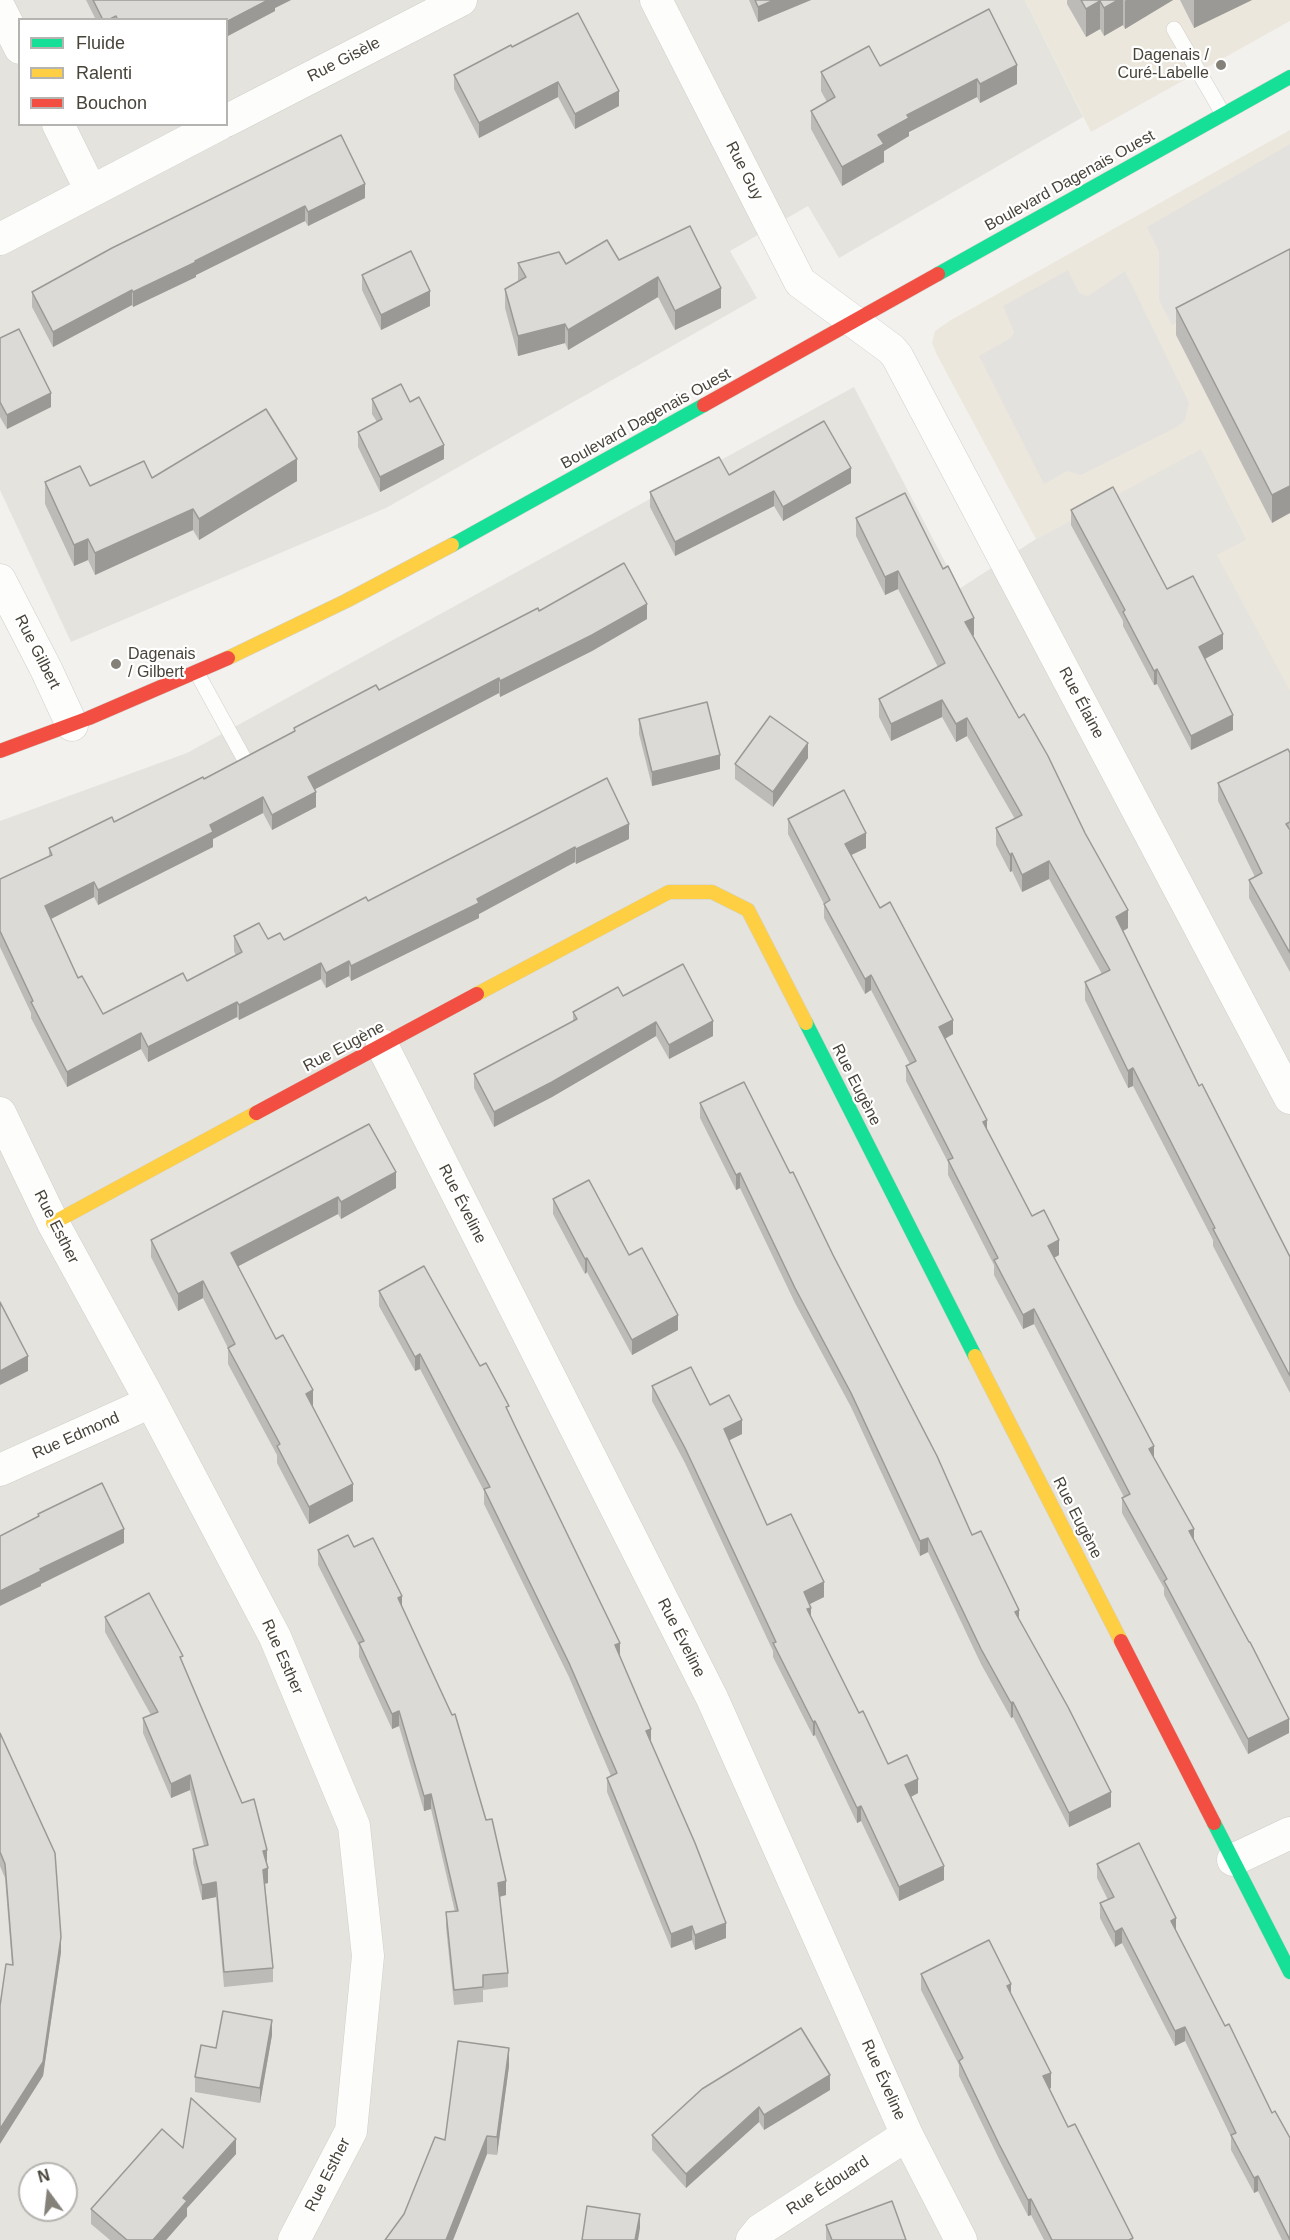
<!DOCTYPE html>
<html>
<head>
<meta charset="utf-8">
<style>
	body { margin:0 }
	#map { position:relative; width:1290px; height:2240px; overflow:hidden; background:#f2f1ee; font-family:Arial,sans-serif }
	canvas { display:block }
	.legend { position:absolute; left:18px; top:18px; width:210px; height:108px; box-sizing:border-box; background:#fff; border:2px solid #b6b4b0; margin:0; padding:8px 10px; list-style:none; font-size:18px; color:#48443a }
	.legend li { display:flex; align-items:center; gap:12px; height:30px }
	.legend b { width:30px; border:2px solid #b6b4b0 }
	.north { position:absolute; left:18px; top:2162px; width:60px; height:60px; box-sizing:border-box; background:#fff; border:2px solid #b6b4b0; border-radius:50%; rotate:345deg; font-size:16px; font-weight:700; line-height:24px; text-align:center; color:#48443a }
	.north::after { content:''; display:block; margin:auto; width:21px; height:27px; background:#848179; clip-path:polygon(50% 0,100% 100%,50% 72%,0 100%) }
</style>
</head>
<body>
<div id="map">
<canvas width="1290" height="2240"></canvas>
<ul class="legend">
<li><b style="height:8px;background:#16e098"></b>Fluide</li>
<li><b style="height:8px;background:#ffcf43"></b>Ralenti</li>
<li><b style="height:8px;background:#f24e42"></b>Bouchon</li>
</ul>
<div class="north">N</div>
</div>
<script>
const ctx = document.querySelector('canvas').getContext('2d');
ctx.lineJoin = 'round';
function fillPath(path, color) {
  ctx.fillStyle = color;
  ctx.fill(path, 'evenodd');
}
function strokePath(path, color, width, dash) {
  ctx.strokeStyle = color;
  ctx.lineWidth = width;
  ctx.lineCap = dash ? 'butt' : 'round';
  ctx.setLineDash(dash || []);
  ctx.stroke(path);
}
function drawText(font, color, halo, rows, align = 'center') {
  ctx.font = font + ' Arial,sans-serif';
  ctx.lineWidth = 4.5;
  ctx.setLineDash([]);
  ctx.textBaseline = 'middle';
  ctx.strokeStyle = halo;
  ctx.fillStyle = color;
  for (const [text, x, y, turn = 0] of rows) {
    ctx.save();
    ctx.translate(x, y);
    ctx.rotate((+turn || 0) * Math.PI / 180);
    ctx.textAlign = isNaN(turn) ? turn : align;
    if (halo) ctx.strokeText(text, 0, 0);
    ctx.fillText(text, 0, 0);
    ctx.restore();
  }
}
fillPath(new Path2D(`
	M0,0h1025l58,117 -244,141 -31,-52 -78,45 27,47 -371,210 -315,134 -71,-152zM20,20h206v104h-206z
	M854,387l105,202 77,-50 165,-91 46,92 -29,15 72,131v1554h-1290v-1419l187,-68zM30,2174h36v36h-36z`), '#e5e3dd');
fillPath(new Path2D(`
	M1025,0h265v21l-199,111z
	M1290,130v561l-73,-136 30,-15 -46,-91 -165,90 -99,-184 -5,-12 3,-12 16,-11z`), '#ece7dc');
fillPath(new Path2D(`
	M1290,144v120l-118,61 -13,-25v-48l-12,-25z
	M1068,270l11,23 9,3 37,-25 64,132 -4,17 -8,7 -96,48 -14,-4 -23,13 -65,-128 32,-18 3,-6 -11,-26z`), '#e4e2df');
const lane = new Path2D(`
	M1174,29l49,85
	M197,673l49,89`);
const street = new Path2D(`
	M656,0l144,282 91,67 6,7 393,742
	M0,9l20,39
	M226,121l235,-121
	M58,124l33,67
	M0,239l220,-115
	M0,580l46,89 26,56
	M382,1045l330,653 195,437 54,105
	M0,1113l53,110 98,179 124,235 79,189 14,130 -17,175 -57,109
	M0,1470l151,-68
	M1233,1860l57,-27
	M752,2240l8,-10 147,-95`);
const fast = new Path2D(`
	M938,274l352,-197
	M452,545l252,-140
	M806,1023l169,333
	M1214,1823l76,149`);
const slow = new Path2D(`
	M228,658l118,-57 106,-56
	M477,994l192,-102h43l36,18 58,113
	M53,1223l203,-110
	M975,1356l146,285`);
const jam = new Path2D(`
	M704,405l234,-131
	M0,751l89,-33 139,-60
	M256,1113l221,-119
	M1121,1641l93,182`);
strokePath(lane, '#d0cfcb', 16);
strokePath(street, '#d0cfcb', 33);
strokePath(fast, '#d2d0c7', 15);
strokePath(slow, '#d2d0c7', 15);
strokePath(jam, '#d2d0c7', 15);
strokePath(lane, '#fdfdfc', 15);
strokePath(street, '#fdfdfc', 32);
strokePath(fast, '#16e098', 14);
strokePath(slow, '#ffcf43', 14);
strokePath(jam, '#f24e42', 14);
fillPath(new Path2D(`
	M86,0h205l-16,8v3l-49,26v-17h-130z
	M749,0h62l-53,22z
	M1067,0h106l-48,29 -2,-4 -19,11 -4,-7 -14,8 -19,-33z
	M1180,0h72l-58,28z
	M512,47l107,59 -44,23 -17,-32 -79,41 -25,-49v-14z
	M880,66l137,18 -37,19 -3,-6 -68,35v4l-25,15v11l-42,24 -31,-57v-18l16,-9 -6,-11v-19z
	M341,135l24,63 -57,28 -3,-5 -109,54v2l-63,30 -1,-2 -79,42 -21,-40v-15z
	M690,226l31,82 -46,22 -17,-33 -90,53 -3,-7 -47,13 -13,-48v-19l13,-8v-18l48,1 53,-4z
	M1290,249l-18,274 -96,-188v-27z
	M362,275l68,31 -49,24 -19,-40z
	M0,338l51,69 -44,22 -7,-12z
	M372,399l38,3 34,57 -64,33 -22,-45v-15l19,-10 -5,-8z
	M729,475l122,8 -68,38 -9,-15 -99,50 -25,-49v-15z
	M152,478l145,3 -98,59 -6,-10 -98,45 -7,-15 -14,6 -29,-62v-22l45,4z
	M1071,510l96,79 56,60 -18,10 28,71 -42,20 -34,-66 -3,1 -31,-59v-5l-52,-96z
	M856,518l118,117 -1,1 155,292 -5,3 76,155 91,171v136l-77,-147v-6l-80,-154 -5,2 -43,-88v-18l17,-8 -53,-95 -27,13 -10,-21 -2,1 -14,-27v-17l19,-9 -48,-83 -11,6 -14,-25 -51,24 -12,-24v-18l59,-32 -40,-78 -13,6 -29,-59z
	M539,611l108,8 -55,32 -92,46 -1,-4 -185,96 2,18 -44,23 -9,-17 -50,26v8l-115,58 -4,-8 -43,22 27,59 25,36 84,-33 49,-25 -2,-5v-15l50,4 84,-39 239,-123 22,61 -53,25 -1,-2 -96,52v4l-128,63 -2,-5 -23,12 -5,-9 -82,41 -2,-3 -89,45 -7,-13 -74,38 -36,-69v-5l-31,-66v-68l49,-22v-9l65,-26 90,-43 90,-48v-3l85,-38z
	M639,719l81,50 -68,17 -13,-52z
	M1290,753v219l-41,-74v-18l6,-3 -37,-76v-18z
	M808,758l-35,49 -38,-28v-15z
	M788,819l78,29 -15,7 29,53 73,126 -8,5 42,90 45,87 27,39 -5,3 100,200 40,83 95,192 -41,21 -84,-159v-7l-42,-75v-15l2,-1 -90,-173 -11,5 -29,-54v-10l-46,-90v-13l-42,-81v-15l4,-2 -39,-74 -6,4 -41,-76v-14l-36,-70z
	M623,996l90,40 -44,23 -13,-23 -104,61 -58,30 -20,-39v-14l99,-52v-10z
	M700,1103l90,70 43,82 139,280 47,84 92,188 -42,20 -56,-110 -2,1 -30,-54 -53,-112 -8,4 -69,-149 -56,-104 -55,-115 -4,2 -36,-72z
	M369,1124l27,64 -55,31 -3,-5 -100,52 38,73 37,68 40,94 -44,23 -32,-61v-8l-49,-91v-16l-25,-50 -25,13 -27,-54v-17z
	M553,1199l76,56 49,75 -46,25 -45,-83 -2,2 -32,-60z
	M379,1291l101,75 29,47 111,243 31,88 75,194 -31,12 -3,-10 -21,8 -64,-156v-14l4,-2 -42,-99 -85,-173v-13l-64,-122 -5,2 -36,-65z
	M652,1386l58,19 32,29 -13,6 38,85 57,72 -15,7 2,13 48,96 29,51 30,29 -7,4 33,83 -45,21 -38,-80 -4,2 -42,-88 -2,1 -40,-79v-6l-88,-188 -33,-62z
	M354,1547l48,59 104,289 -6,2 8,76v14l-25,3v12l-29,3 -8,-78v-15h9l-24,-103 -7,2 -25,-85 -7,3 -33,-72v-11l-41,-81v-15z
	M105,1617l78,47 84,200 1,19 -3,1 8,84v14l-49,5 -8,-90 -14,3 -9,-37v-14l11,-3 -14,-56 -19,8 -28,-65v-15l8,-3 -46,-83z
	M0,1733l61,219 -18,124 -31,-111 -7,-87 -5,-12z
	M1097,1864l79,67 114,309h-8l-24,-49 -4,2 -23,-43v-13l-46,-96 -10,5 -53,-103 -7,4 -15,-29v-15l8,-3 -11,-22z
	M921,1974l90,20 40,94 -2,1 19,38 65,113h-89l-13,-25 -3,1 -29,-57 -40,-83v-11l-38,-75z
	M272,2035l-12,68 -65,-11v-15l21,-29z
	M509,2066l-12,89 -10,-1 -34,86h-68l19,-26 41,-74z
	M830,2090l-66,40 -5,-8 -73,66 -34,-38v-15z
	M183,2148l53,6 -49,54v8l-21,24h-56l-19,-16v-15z
	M826,2225l80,15h-80z`), '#bdbbb8');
fillPath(new Path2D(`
	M268,0h23l-16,8v3l-49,26v-15z
	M774,0h37l-53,22v-15z
	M1118,0h5v25l-19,11v-28z
	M1126,0h47l-48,29v-28z
	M1194,0h58l-58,28z
	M1100,1v28l-14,8v-28z
	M1017,65v19l-37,19v-19z
	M977,79v18l-68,35v4l-25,15v11l-42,24v-19l36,-32 29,-20z
	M558,82v15l-79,41v-15z
	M619,91v15l-44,23v-15z
	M365,184v14l-57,28v-14z
	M305,206v15l-109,54v2l-63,30v-15z
	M658,277v20l-90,53v-20z
	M721,288v20l-46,22v-19z
	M132,290v15l-79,42v-15z
	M430,291v15l-49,24v-15z
	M565,324v19l-47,13v-20z
	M51,393v14l-44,22v-14z
	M444,445v14l-64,33v-15z
	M297,459v22l-98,59v-21z
	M851,468v15l-68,38v-14z
	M1290,486v27l-18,10v-28z
	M774,491v15l-99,50v-14z
	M193,509v21l-98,45v-22z
	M88,539v21l-14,6v-21z
	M898,571v18l-13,6v-18z
	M647,604v15l-55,32 -92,46v-16z
	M974,618v17l-9,5v-18z
	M1223,634v15l-24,13v-15z
	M1157,669v15l-3,1v-14z
	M499,678v15l-191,100v-16z
	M942,700v17l-51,24v-17z
	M1233,715v15l-42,20v-14z
	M967,718v18l-11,6v-18z
	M808,743v15l-35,49v-15z
	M720,755v14l-68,17v-14z
	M316,792v15l-44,23v-15z
	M263,797v16l-50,26v8l-115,58v-15l112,-65z
	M629,824v15l-53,25v-15z
	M866,833v15l-21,10v-14z
	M575,847v15l-96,52v4l-128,63v-15z
	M1012,853v18l-2,1v-17z
	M1049,861v18l-27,13v-17z
	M94,882v15l-49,25v-16z
	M1128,910v18l-12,7v-18z
	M349,961v15l-23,12v-15z
	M321,963v16l-82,41v-15z
	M871,975v15l-6,4v-15z
	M237,1002v15l-89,45v-15z
	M953,1020v14l-14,8v-15z
	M713,1021v15l-44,23v-14z
	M656,1022v14l-104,61 -58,30v-15z
	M141,1033v16l-74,38v-15z
	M1133,1068v18l-5,2v-17z
	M987,1120v14l-4,-12z
	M396,1172v16l-55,31v-17z
	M740,1173v15l-4,2v-15z
	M338,1197v17l-107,56v-17z
	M1059,1240v15l-11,6v-15z
	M587,1258v14l-2,2v-15z
	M203,1281v17l-25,13v-17z
	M1034,1309v15l-11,5v-14z
	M678,1315v15l-46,25v-15z
	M420,1354v15l-5,2v-14z
	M28,1356v15l-28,14v-14z
	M313,1390v17l-7,-13z
	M742,1420v14l-18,9v-14z
	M1154,1446v14l-5,-11z
	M353,1484v17l-44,23v-17z
	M124,1529v14l-83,41v2l-41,20v-15l40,-22z
	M1194,1529v14l-5,-12z
	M928,1538v14l-8,4v-15z
	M824,1582v15l-20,10v-15z
	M402,1596v14l-4,-12z
	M811,1608v14l-4,-13z
	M1019,1610v15l-4,-13z
	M620,1643v15l-5,-13z
	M1013,1702v15l-2,1v-15z
	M399,1711v15l-7,3v-15z
	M1289,1719v14l-41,21v-15z
	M815,1721v14l-2,1v-14z
	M651,1729v14l-5,-12z
	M190,1775v15l-19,8v-14z
	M918,1779v14l-13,7v-15z
	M1111,1792v15l-42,20v-14z
	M431,1794v15l-7,2v-15z
	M861,1806v15l-4,2v-15z
	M267,1850v14l-4,1v-14z
	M944,1866v14l-45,21v-14z
	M268,1868v15l-5,1v-14z
	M506,1881v14l-8,2v-14z
	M216,1882v15l-14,3v-15z
	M1176,1918v15l-5,-12z
	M726,1923v15l-31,12v-15z
	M692,1926v14l-21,8v-14z
	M1122,1928v15l-7,4v-15z
	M61,1937v15l-18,124 -43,68v-15z
	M1011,1984v15l-4,-13z
	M272,2020v15l-12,68v-15z
	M1185,2027v14l-10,5v-15z
	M509,2048v18l-12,89v-18z
	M1051,2073v15l-8,4v-16z
	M830,2075v15l-66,40v-15z
	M759,2107v15l-73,66v-14z
	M487,2136v18l-34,86h-7z
	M236,2139v15l-49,54v8l-21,24h-13l30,-42z
	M1258,2176v15l-4,2v-15z
	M1031,2199v16l-3,1v-16z
	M640,2214v14l-2,12h-3z`), '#9a9996');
const building = new Path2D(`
	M93,0h175l-42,22v-2h-108l-2,-4 -8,4h-5z
	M755,0h19l-16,7z
	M1081,0h37l-14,8 -4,-7 -14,8z
	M989,9l28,56 -37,19 -3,-5 -70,36 2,3 -31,17 6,9 -42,23 -31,-56 24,-14 -14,-25 48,-26 11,20z
	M578,13l41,78 -44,23 -17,-32 -79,41 -25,-48 57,-30 1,2z
	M341,135l24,49 -57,28 -3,-6 -110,55 1,1 -63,30 -1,-2 -79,42 -21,-40 80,-44z
	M690,226l31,62 -46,23 -17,-34 -90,53 -3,-6 -47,12 -13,-47 21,-12 -8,-14 41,-11 7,12 41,-24 12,20z
	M1290,249v237l-18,9 -96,-187z
	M411,251l19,40 -49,24 -19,-40z
	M19,329l32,64 -44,22 -7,-13v-64z
	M401,384l9,18 9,-5 25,48 -64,32 -22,-45 24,-13 -10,-20z
	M266,409l31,50 -98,60 -6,-10 -98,44 -7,-14 -14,6 -29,-63 35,-16 10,20 54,-25 8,17z
	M824,421l27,47 -68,39 -9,-16 -99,51 -25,-50 69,-35 10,18z
	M1113,487l54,102 26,-13 30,58 -24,13 34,68 -42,21 -34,-67 -3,2 -31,-59 2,-2 -54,-100z
	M905,493l38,76 5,-3 26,52 -9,4 54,96 5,-4 24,42 37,77 43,77 -12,7 83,169 3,-2 88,173v119l-77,-147 2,-1 -82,-160 -5,3 -43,-89 25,-12 -61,-109 -27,14 -10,-22 -2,2 -14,-27 26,-13 -55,-97 -11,6 -14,-24 -51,24 -12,-25 66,-36 -47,-92 -13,6 -29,-59z
	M624,563l23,41 -55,31 -92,46 -1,-3 -191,99 8,15 -44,23 -9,-18 -53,28 3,7 -115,58 -4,-8 -49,24 33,72 4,-2 21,38 80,-41 4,8 55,-29 -8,-16 25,-13 9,16 12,-6 4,7 82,-43 2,4 239,-123 22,46 -53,25 -1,-2 -98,52 2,4 -128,63 -2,-5 -23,12 -5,-10 -82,42 -2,-3 -89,45 -7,-14 -74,39 -36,-70 2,-1 -33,-70v-52l52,-24 -3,-7 63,-31 2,5 89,-45 1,2 91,-48 -1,-3 82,-43 3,5 159,-82 1,3z
	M707,702l13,53 -68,17 -13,-53z
	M770,716l38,27 -35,49 -38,-28z
	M1288,749l2,4v69l-4,2 4,6v123l-41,-73 13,-7 -44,-90z
	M844,790l22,43 -21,11 35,64 10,-6 63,118 -14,7 48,93 -4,2 49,94 12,-6 15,30 -11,6 106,200 -5,3 45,80 -5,2 60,111h1l39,77 -41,20 -84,-158 3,-2 -45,-81 8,-4 -96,-185 -11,6 -29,-55 4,-2 -50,-98 5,-2 -47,-92 10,-5 -45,-86 -6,4 -41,-75 6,-4 -42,-81z
	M683,964l30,57 -44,24 -13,-23 -104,60 -58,30 -20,-38 103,-55 -4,-7 45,-25 5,9z
	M744,1082l46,91 3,-1 40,83 104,201 35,79 9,-4 38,79 -4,2 53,95 43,85 -42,21 -56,-111 -2,1 -30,-54 -53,-111 -8,3 -69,-148 -56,-105 -55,-115 -4,2 -36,-72z
	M369,1124l27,48 -55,30 -3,-5 -107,56 45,86 7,-4 30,55 -7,4 47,90 -44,23 -32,-61 3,-2 -52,-96 7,-4 -32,-63 -25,13 -27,-54z
	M589,1180l40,75 13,-7 36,67 -46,25 -45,-82 -2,1 -32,-60z
	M424,1266l56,100 6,-3 23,43 -3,1 8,17 106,219 -5,2 36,84 -5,2 49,112 31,80 -31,12 -3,-9 -21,8 -64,-156 10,-5 -48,-110 -85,-174 6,-2 -70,-133 -5,3 -36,-66z
	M0,1302l28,54 -28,15z
	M691,1367l19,38 19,-10 13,25 -18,9 43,96 24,-11 33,68 -20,10 7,16 -4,1 52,104 4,-2 25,53 19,-9 11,24 -13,6 39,81 -45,21 -38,-81 -4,2 -42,-87 -2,1 -40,-79 3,-1 -91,-194 -33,-62z
	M102,1483l22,46 -84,40 1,2 -41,20v-55l39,-20 -1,-2z
	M348,1535l6,12 19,-9 29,58 -4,2 54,117 3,-1 31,106 6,-1 14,62 -8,2 10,90 -25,2v12l-29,3 -8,-78 12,-1 -27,-117 -7,2 -25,-85 -7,3 -33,-71 5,-2 -46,-91z
	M149,1593l34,63 -3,1 62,146 12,-4 13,51 -4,1 5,17 -5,2 10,98 -49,4 -8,-90 -14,3 -9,-36 15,-4 -18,-70 -19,9 -28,-66 15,-6 -53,-95z
	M0,1733l55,120 6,84 -18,125 -43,67v-123l6,-42 7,1 -8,-101 -5,-12z
	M1139,1843l37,75 -5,3 54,105 4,-2 43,89 3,-2 15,27v102l-32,-64 -4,2 -23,-43 5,-2 -51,-106 -10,4 -53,-103 -7,4 -15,-29 14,-6 -17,-33z
	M989,1940l22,44 -4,2 44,87 -8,3 25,51 7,-3 58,114 -4,2h-77l-21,-41 -3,1 -29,-56 -40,-83 4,-3 -42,-84z
	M223,2011l49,9 -12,68 -65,-11 6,-32 15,3z
	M801,2028l29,47 -66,40 -5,-8 -73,67 -34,-39 50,-46z
	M458,2041l51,7 -12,89 -10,-1 -41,104h-61l19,-26 31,-77 10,3z
	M191,2098l45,41 -53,59 4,3 -34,39h-26l-36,-31 71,-80 21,19z
	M892,2201l14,39h-74l-6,-15z
	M587,2206l53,8 -5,26h-53z`);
fillPath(building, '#dcdad6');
strokePath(building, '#9a9996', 1.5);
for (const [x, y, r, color] of [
	[1221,65,6,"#848179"],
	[116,664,6,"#848179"]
]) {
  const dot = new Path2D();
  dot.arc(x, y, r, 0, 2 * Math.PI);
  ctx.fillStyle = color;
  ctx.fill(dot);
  strokePath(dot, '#fff', 2);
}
drawText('16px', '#48443a', '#fff', [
	["Dagenais /",1209,56],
	["Curé-Labelle",1209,74],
	["Dagenais",128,655,"left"],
	["/ Gilbert",128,673,"left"]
], 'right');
drawText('16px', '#48443a', '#fff', [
	["Rue Gisèle",344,60,-27],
	["Rue Guy",744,171,63],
	["Boulevard Dagenais Ouest",1070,181,-29],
	["Boulevard Dagenais Ouest",646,419,-29],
	["Rue Gilbert",37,652,63],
	["Rue Élaine",1081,703,62],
	["Rue Eugène",344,1047,-28],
	["Rue Eugène",856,1085,63],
	["Rue Éveline",462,1204,63],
	["Rue Esther",56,1227,63],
	["Rue Edmond",76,1436,-24],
	["Rue Eugène",1077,1518,63],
	["Rue Éveline",681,1638,63],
	["Rue Esther",282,1657,66],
	["Rue Éveline",883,2080,66],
	["Rue Esther",328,2175,-63],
	["Rue Édouard",828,2186,-33]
]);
</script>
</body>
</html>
